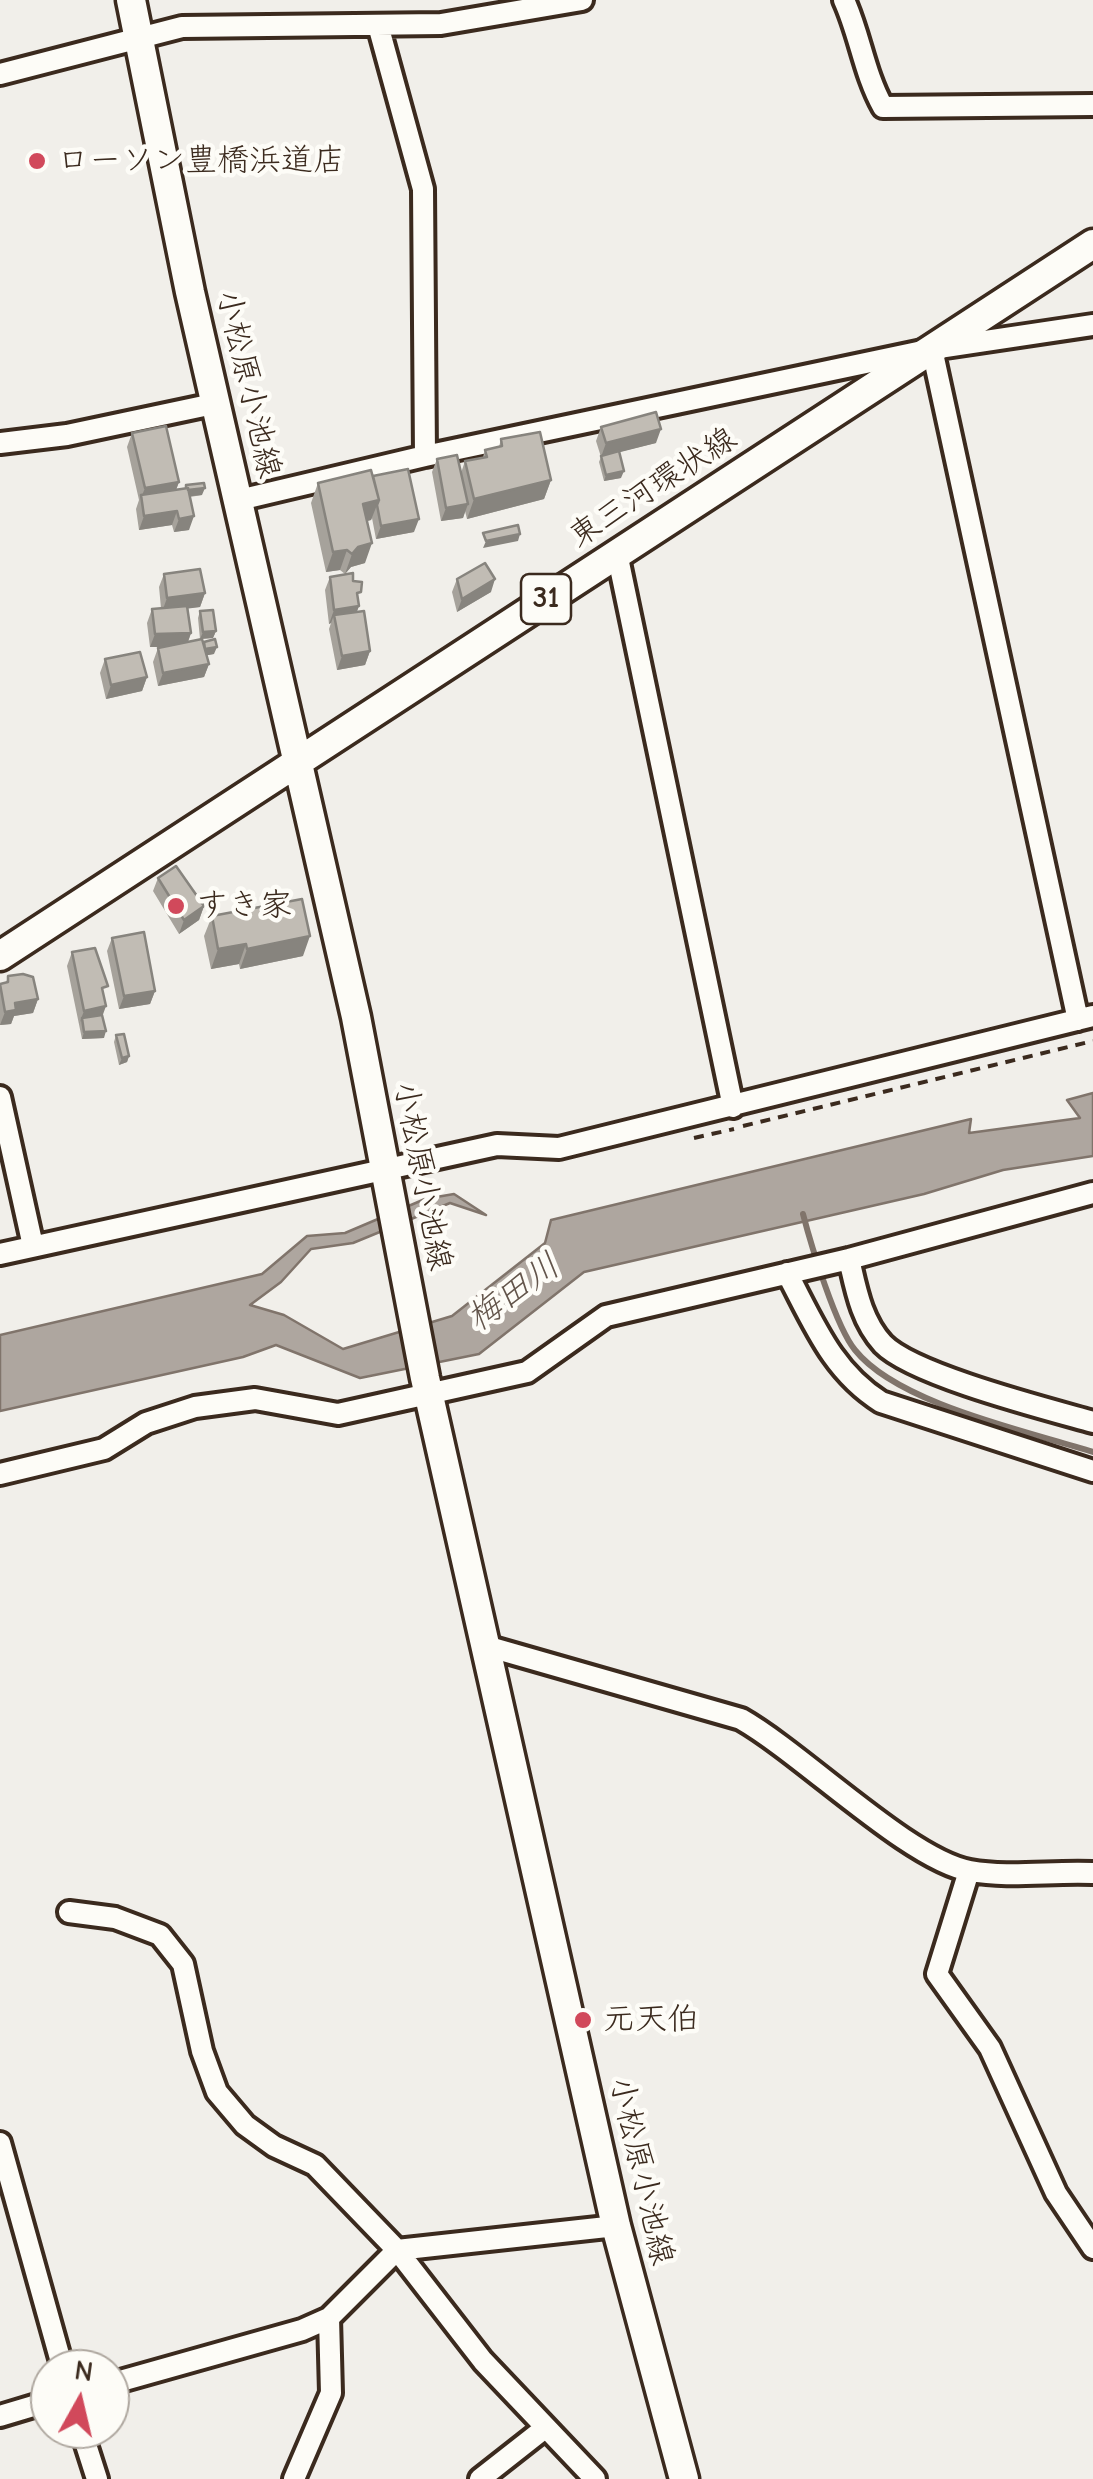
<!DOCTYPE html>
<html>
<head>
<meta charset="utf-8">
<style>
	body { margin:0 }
	#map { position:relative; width:1093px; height:2479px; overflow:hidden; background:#f1efea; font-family:"Comic Neue",sans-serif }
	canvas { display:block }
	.north { position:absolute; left:30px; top:2349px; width:100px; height:100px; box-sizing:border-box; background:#fdfcf7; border:2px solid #afa8a0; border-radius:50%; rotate:8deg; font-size:28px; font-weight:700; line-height:40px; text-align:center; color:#3b2a1e }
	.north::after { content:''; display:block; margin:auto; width:35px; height:45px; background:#d1495b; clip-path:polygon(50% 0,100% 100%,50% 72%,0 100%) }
</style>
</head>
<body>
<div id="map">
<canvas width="1093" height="2479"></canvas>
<div class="north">N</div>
</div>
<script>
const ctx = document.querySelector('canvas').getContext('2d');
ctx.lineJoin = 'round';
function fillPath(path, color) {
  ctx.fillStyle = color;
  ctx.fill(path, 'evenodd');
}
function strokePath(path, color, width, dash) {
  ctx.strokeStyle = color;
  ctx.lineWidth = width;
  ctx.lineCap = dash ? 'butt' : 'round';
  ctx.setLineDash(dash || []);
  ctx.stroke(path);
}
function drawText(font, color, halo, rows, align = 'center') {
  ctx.font = font + ' "Comic Neue","Klee One",sans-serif';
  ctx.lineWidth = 9;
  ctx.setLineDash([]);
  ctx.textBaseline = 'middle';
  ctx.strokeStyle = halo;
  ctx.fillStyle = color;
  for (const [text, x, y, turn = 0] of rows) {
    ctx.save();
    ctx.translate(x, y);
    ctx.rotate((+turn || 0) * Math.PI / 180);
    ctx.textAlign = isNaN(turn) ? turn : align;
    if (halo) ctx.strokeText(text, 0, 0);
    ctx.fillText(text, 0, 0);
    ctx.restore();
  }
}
const water = new Path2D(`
	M1093,1093v63l-90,14 -79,24 -340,78 -105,82 -119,24 -84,-33 -33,12 -243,54v-76l262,-61 45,-38 38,-3 80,-34 29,-5 32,21 -36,-12 -97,40 -42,6 -30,33 -31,23 34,10 59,34 109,-33 93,-73 6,-23 420,-101 -2,14 111,-15 -13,-18z`);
fillPath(water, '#aea69f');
strokePath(water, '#80746b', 2.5);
strokePath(new Path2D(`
	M803,1214c8,31 33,113 52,136 43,54 172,81 238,102`), '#80746b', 6);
const minor = new Path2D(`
	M844,0c16,35 20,73 39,107l210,-2
	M378,25l45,164 2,267
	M0,74l182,-47 259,-3 141,-24
	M932,349l146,671
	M0,443l67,-8 151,-32
	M239,500l186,-44 507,-107 161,-24
	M617,553l116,554
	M0,1097l33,149
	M0,1254l497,-109 62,3 534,-132
	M849,1259c7,30 12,61 34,85 30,31 164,65 210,78
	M787,1273c27,51 45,98 94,129l212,69
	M0,1474l104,-25 42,-26 49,-16 60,-8 83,15 189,-42 79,-56 243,-57 244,-66
	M486,1646l255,73c63,36 168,141 229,152 39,7 83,0 123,2
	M969,1871l-32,103 53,74 66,145 37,55
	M69,1912l46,6 45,17 23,29 19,87 15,41 28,33 29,21 41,19 82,85 86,111 112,118
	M0,2143l63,226
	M110,2384l192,-54 27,-12 68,-68 219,-24
	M0,2416l50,-15
	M81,2429l16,50
	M294,2479l37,-86 -2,-75
	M480,2479l65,-51`);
const major = new Path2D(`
	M131,0l59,292 166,725 69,361 191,848 68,253
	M0,956l1093,-712`);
strokePath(minor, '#3b2a1e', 28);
strokePath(major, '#3b2a1e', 35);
strokePath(new Path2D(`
	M743,1126l350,-85
	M694,1138l40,-9`), '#3b2a1e', 4, [10, 8]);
strokePath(minor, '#fdfcf7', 20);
strokePath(major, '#fdfcf7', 28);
fillPath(new Path2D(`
	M601,427l55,16 -37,9 2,26 -17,3 -5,-19 2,-5 -5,-16z
	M132,433l47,49 -3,8 9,-2 1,-3 16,10 -12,2 -1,33 -15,2 -2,-7 -33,5 -3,-21 3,-9 -12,-53z
	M501,439l50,41 -7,19 -77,20 -2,-8 -2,7 -22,3 -9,-49 5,-13 24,14 4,-12 18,-4 2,-7 14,-3z
	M373,476l41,56 -38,7 -4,-21 -1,2 -4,1 -2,42 -14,4 -6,7 -5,-4 -14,2 -15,-69 7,-20z
	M164,574l41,19 -5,14 -12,1 3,25 -3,9 16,1 10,11 -7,1 2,9 -5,13 -46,9 -5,-24 5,-14 5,-1h-13l-3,-24 5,-14 9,-1 -2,-21z
	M330,577l23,4 6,25 -3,6 14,39 -5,14 -28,5 -8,-41 2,-6 -2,1 -4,-34z
	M457,579l34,13 -34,20 -5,-20z
	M200,611l16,20 -3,7 -13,1 -2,-21z
	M105,659l42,18 -5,14 -36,8 -6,-26z
	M158,878l46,28 -5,14 -20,14 -26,-43z
	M212,916l91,40 -63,13 -1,-5 -28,5 -7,-33z
	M112,938l43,53 -5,13 -31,5 -12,-58z
	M72,952l32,44 -2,21 2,21 -22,1 -15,-73z
	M8,976l30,23 -5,14 -19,3 -3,8 -11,1v-41l6,-1z
	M116,1035l13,21 -2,6 -8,3 -5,-23z`), '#a6a29b');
fillPath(new Path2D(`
	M661,429l-5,14 -55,14 5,-14z
	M624,471l-3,7 -17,3 2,-6z
	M551,480l-7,19 -77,20 7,-20z
	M179,482l-5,13 -33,3 4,-10z
	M205,488l-3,7 -19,2 3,-6z
	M379,500l-8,20 -15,4 7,-20z
	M468,504l-5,14 -22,3 5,-13z
	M177,511l-5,14 -33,5 5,-14z
	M194,516l-5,14 -15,2 5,-13z
	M419,519l-5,13 -38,7 5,-13z
	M520,534l-2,7 -35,7 3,-7z
	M372,543l-7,20 -14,4 -6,7 7,-20 6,-7z
	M347,550l-7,20 -14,2 7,-20z
	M495,579l-4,13 -34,20 5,-13z
	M205,593l-5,14 -38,5 5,-14z
	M359,606l-5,14 -20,-5 -3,8 -2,1 5,-14z
	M216,631l-3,7 -13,1 3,-7z
	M191,633l-5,14h-36l5,-13z
	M217,647l-3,7 -11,2 2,-7z
	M370,651l-5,14 -28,5 5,-14z
	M209,664l-5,13 -46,9 5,-13z
	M147,677l-5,14 -36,8 5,-14z
	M204,906l-5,14 -20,14 5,-14z
	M310,936l-7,20 -63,13 7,-20z
	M246,944l-7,20 -28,5 7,-20z
	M155,991l-5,13 -31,5 5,-13z
	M38,999l-5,14 -19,3 -3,8 -11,1 5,-13 10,-9z
	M106,1006l-5,14 -19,-2 -3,6 5,-13z
	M106,1031l-2,7 -22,1 2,-7z
	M129,1056l-2,6 -8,3 3,-7z`), '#87847e');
const building = new Path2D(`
	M656,412l5,17 -55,14 -5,-16z
	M166,426l13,56 -34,6 -13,-55z
	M540,432l11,48 -77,19 -9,-38 22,-4 -2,-7 17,-4 -1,-7z
	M619,451l5,20 -18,4 -5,-19z
	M457,455l11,49 -22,4 -9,-49z
	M408,469l11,50 -38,7 -4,-21 2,-5 -6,-24z
	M371,470l8,30 -16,4 9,39 -14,4 -6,7 -5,-4 -14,2 -15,-69z
	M204,483l1,5 -17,2v-2h-2v-3z
	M188,488l6,28 -15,3 -2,-8 -33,5 -3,-21z
	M518,525l2,9 -34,7 -3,-8z
	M485,563l10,16 -33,20 -5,-20z
	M200,569l5,24 -38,5 -3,-24z
	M353,573v8l9,1 -1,10 -4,1 2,13 -25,4 -4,-33z
	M187,606l4,27 -36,1 -3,-25z
	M213,610l3,21 -13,1 -3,-21z
	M364,611l6,40 -28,5 -8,-41z
	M202,639l7,25 -46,9 -5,-25z
	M215,639l2,8 -12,2 -1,-7z
	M140,652l7,25 -36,8 -6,-26z
	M176,866l28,40 -20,14 -26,-42z
	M302,899l8,37 -63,13 -1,-5 -28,5 -6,-33z
	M144,932l11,59 -31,5 -12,-58z
	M95,948l13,38 -6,2 4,18 -22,5 -12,-59z
	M23,974l10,3 5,22 -23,4 1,7 -11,2 -5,-28 8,-2v-6z
	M102,1015l4,16 -22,1 -2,-14z
	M124,1034l5,22 -7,2 -6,-23z`);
fillPath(building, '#c1bcb4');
strokePath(building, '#87847e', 2.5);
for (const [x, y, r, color] of [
	[37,161,10,"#d1495b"],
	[176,906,10,"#d1495b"],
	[583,2020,10,"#d1495b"]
]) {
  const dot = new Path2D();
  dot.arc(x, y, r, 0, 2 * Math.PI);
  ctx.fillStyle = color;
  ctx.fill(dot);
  strokePath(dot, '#fdfcf7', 4);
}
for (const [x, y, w] of [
	[546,599,50]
]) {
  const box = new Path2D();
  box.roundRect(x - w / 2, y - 25, w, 50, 8);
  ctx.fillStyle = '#fdfcf7';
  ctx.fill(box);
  strokePath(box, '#3b2a1e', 2.5);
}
drawText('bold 30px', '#3b2a1e', null, [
	["31",546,599]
]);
drawText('32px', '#3b2a1e', '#fdfcf7', [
	["ローソン豊橋浜道店",57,161],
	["すき家",196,906],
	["元天伯",603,2020]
], 'left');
drawText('32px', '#3b2a1e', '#fdfcf7', [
	["小松原小池線",248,384,77],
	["東三河環状線",653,488,-33],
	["小松原小池線",422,1176,79],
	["小松原小池線",641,2171,77]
]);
drawText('italic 35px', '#63554b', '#fdfcf7', [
	["梅田川",514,1293,-36]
]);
</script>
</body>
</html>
